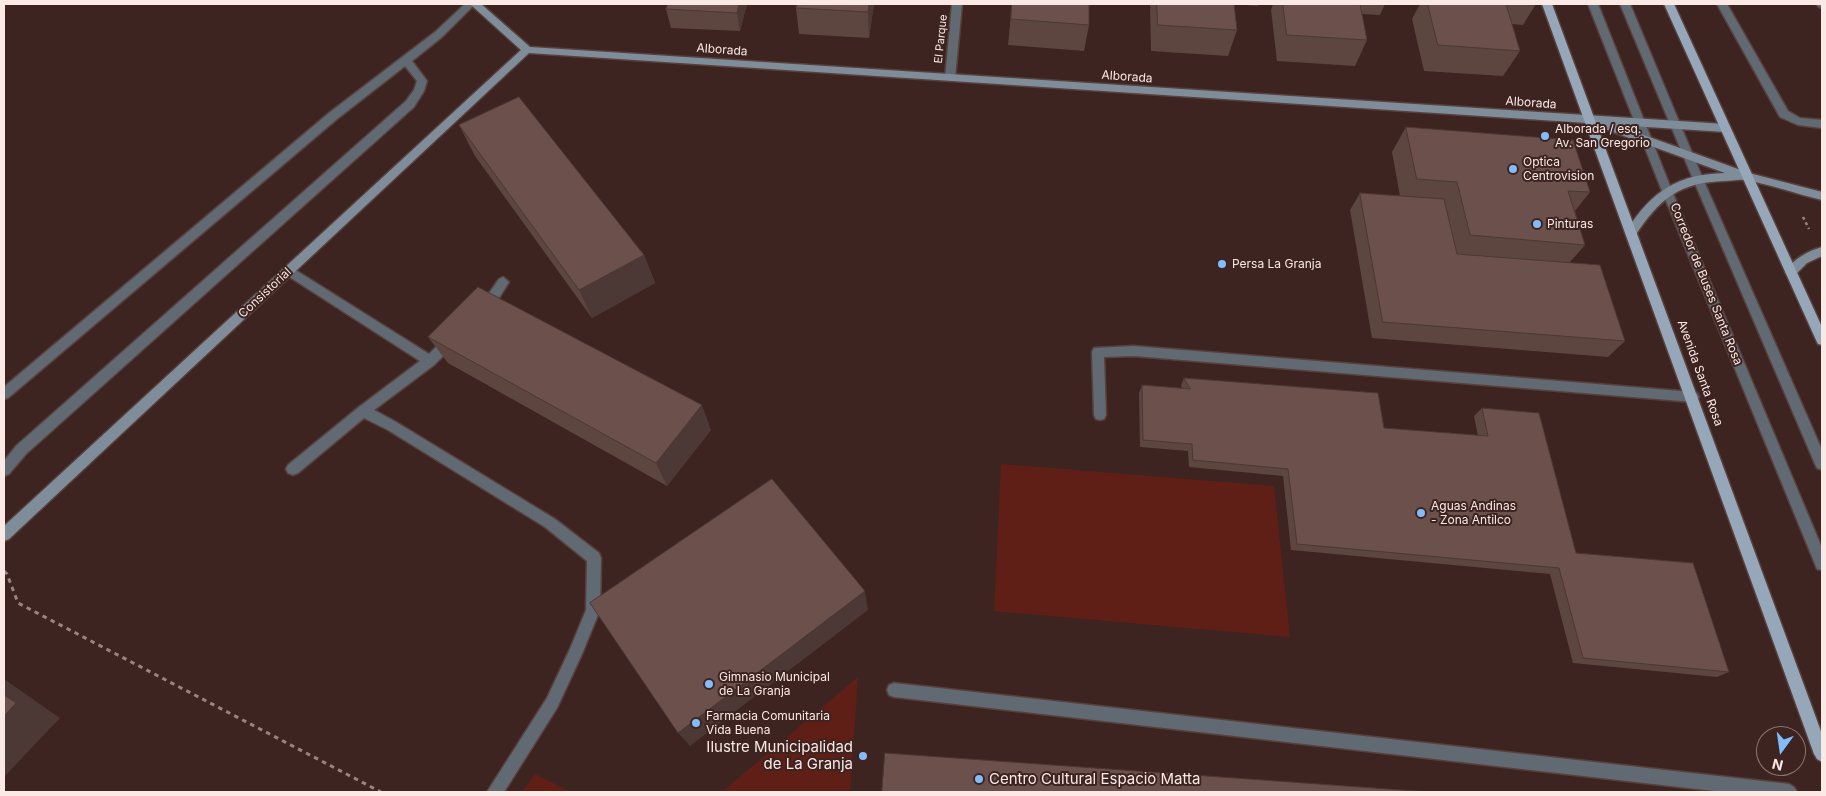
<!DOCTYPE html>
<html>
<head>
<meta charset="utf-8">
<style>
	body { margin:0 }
	#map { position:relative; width:1826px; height:796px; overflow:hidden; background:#3d2420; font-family:Inter,sans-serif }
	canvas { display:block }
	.frame { position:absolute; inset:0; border:5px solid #fbe9e6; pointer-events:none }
	.north { position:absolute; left:1756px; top:726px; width:50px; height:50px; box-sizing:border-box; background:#3d2420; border:1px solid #89736f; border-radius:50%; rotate:194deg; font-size:14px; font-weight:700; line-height:20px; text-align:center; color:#fbe9e6 }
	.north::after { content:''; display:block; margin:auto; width:18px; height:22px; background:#82bcfa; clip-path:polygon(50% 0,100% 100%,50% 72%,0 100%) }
</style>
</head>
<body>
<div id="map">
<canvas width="1826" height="796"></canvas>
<div class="frame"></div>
<div class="north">N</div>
</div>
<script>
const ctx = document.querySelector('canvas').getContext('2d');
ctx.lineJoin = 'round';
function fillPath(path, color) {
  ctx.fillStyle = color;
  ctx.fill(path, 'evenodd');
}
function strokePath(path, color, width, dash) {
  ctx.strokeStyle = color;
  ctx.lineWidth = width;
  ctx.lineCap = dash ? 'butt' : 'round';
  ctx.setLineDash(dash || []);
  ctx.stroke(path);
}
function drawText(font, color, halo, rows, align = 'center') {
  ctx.font = font + ' Inter,sans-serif';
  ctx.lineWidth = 4;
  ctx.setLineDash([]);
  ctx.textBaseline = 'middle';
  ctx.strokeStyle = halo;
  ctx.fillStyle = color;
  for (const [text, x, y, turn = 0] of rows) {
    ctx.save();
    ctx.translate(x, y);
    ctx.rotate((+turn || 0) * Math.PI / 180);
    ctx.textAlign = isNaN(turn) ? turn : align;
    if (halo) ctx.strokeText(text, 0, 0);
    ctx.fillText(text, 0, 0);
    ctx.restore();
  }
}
fillPath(new Path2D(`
	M1001,464l273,22 16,151 -296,-26z
	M858,677l-8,115h-128z
	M535,774l36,18h-49z`), '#601f16');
const lane = new Path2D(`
	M465,4h10l-33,33 -30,24 15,20 -3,10 -10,16 -388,347 -17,20 -5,2v-15l12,-15 390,-345 8,-11 3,-9 -12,-15 -68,53 -329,279 -4,1v-12l325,-274 106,-81z
	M1588,4h10l74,187 150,357v22l-5,-1 -2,-5 -153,-373z
	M1620,4h10l73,175 119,271v20l-5,-2 -2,-4 -122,-285z
	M1717,4h10l61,107 12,7 22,2v8l-24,-3 -18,-8z
	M1816,4h6v4l-3,-1z
	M289,266l140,88 18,-18h8l2,4 -2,4 -21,21 -60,45 22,12 159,97 44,34 2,5 -1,52 -18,44 -25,54 -53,84h-17l60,-94 23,-49 16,-39 1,-49 -42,-34 -157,-97 -24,-12 -66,55 -5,2 -5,-2 -2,-4 2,-4 71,-58 61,-46 -135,-87 -2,-3z
	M503,277l6,5 -15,24 -6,6h-8l-2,-3 2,-3 19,-27z
	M1134,346l559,46 4,1 2,4 -2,4 -4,1 -559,-46 -30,1 2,58 -2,4 -4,1 -4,-1 -2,-4 -2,-63 2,-4z
	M894,683l895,101 5,3 3,5h-74l-829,-95 -5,-2 -2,-5 2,-5z`);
const street = new Path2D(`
	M952,4h10l-7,74 -5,3 -5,-3z`);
const secondary = new Path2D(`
	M470,4h11l49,43 1195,77 5,4 -5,4 -109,-7 133,48 73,19v8c-26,-6 -52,-16 -78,-20 -5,-1 -13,1 -19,1 -45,1 -66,18 -90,55l-4,1 -6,-4 2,-3c25,-39 51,-56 98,-57l-123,-45v-4l-1073,-71 -520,486 -5,2v-15l517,-476z
	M1822,247v9l-15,7 -12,12h-8l-2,-3c8,-13 23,-21 37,-25z`);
const primary = new Path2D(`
	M1542,4h10l270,730v28l-5,-3 -3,-5z
	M1664,4h10l148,323v18l-4,-1 -2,-4z`);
strokePath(lane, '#58403c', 3);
strokePath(street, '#58403c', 3);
strokePath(secondary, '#58403c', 3);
strokePath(primary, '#58403c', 3);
strokePath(new Path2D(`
	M1803,217l6,12`), '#9a8481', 2.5, [3, 3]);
strokePath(new Path2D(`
	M4,571l3,3 11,29 363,189`), '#9a8481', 3, [4.5, 4.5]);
fillPath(lane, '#616972');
fillPath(street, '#616972');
fillPath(secondary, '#7f8c9a');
fillPath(primary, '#96a7b9');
fillPath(new Path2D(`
	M747,4l-7,27 -69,-3 -5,-19z
	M874,4l-5,34 -70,-4 -3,-26z
	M1012,4l77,21 -5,26 -76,-6z
	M1150,4h108v2l-24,-2 3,26 -9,26 -77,-5z
	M1273,4h112l-5,11 -18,-1 5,26 -12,26 -78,-5 -6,-51z
	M1420,4h116l-13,21 -11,-1 8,27 -17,25 -79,-5 -12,-52z
	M459,125l185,130 11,28 -63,35 -117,-162z
	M1406,127l184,65 -15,19 10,34 -15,17 55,79 -17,16 -236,-19 -22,-128 10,-17 40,3 -8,-44z
	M428,337l283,93 -44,56 -219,-123z
	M1184,378l200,50 94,8 -4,-20 8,-8 94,145 153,119 -12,5 -144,-14 -23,-89 -259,-24 -8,-74 -94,-9 -1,-16 -48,-4 -1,-54 3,-8 40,3 -1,-2z`), '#5d4540');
fillPath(new Path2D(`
	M739,4h8l-7,27 -3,-18z
	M869,4h5l-5,34 -1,-26z
	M644,255l11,28 -63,35 -13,-28z
	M702,405l9,25 -44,56 -11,-23z
	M865,591l3,19 -178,136 -12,-13z
	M4,679l56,39 -56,59z`), '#4c3834');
const building = new Path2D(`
	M668,4h71l-2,9 -71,-4z
	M797,4h72l-1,8 -72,-4z
	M1012,4h77v21l-78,-6z
	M1157,4h77l3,26 -79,-5z
	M1283,4h77l7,36 -80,-5z
	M1428,4h78l14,47 -82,-6z
	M519,97l125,158 -65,35 -120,-165z
	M1406,127l167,13 17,52 -22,-1 17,54 -115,-10 -13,-53 -40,-3z
	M1360,193l84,6 13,55 143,11 25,76 -242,-19z
	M478,287l224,118 -46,58 -228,-126z
	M1184,378l194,15 6,35 104,8 -6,-28 57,5 37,140 117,10 36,109 -146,-14 -24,-90 -262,-24 -9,-75 -95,-9 -1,-16 -49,-4 -1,-55 48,4z
	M772,479l93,112 -187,142 -88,-130z
	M4,695l12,8 -12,13z
	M885,753l545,39h-548z`);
fillPath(building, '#6c504b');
strokePath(building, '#4c3834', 1);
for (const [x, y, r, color] of [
	[1545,136,5,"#82bcfa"],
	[1513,169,5,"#82bcfa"],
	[1537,224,5,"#82bcfa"],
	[1222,264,5,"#82bcfa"],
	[1421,513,5,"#82bcfa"],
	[709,684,5,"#82bcfa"],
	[696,723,5,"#82bcfa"],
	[863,756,5,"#82bcfa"],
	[979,779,5,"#82bcfa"]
]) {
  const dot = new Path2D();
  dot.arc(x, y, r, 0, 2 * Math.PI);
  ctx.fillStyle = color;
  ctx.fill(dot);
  strokePath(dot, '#3d2420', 2);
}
drawText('11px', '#fbe9e6', '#3d2420', [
	["El Parque",941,39,-84]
]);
drawText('12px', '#fbe9e6', '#3d2420', [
	["Alborada",722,50,4],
	["Alborada",1127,77,4],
	["Alborada",1531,103,4],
	["Corredor de Buses Santa Rosa",1706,284,68],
	["Consistorial",265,293,-43],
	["Avenida Santa Rosa",1700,373,70]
]);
drawText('12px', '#fbe9e6', '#3d2420', [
	["Alborada / esq.",1555,129],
	["Av. San Gregorio",1555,143],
	["Optica",1523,162],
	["Centrovision",1523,176],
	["Pinturas",1547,224],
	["Persa La Granja",1232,264],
	["Aguas Andinas",1431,506],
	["- Zona Antilco",1431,520],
	["Gimnasio Municipal",719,677],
	["de La Granja",719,691],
	["Farmacia Comunitaria",706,716],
	["Vida Buena",706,730]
], 'left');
drawText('15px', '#fbe9e6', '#3d2420', [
	["Ilustre Municipalidad",853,747],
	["de La Granja",853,764],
	["Centro Cultural Espacio Matta",989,779,"left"]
], 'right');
</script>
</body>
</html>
